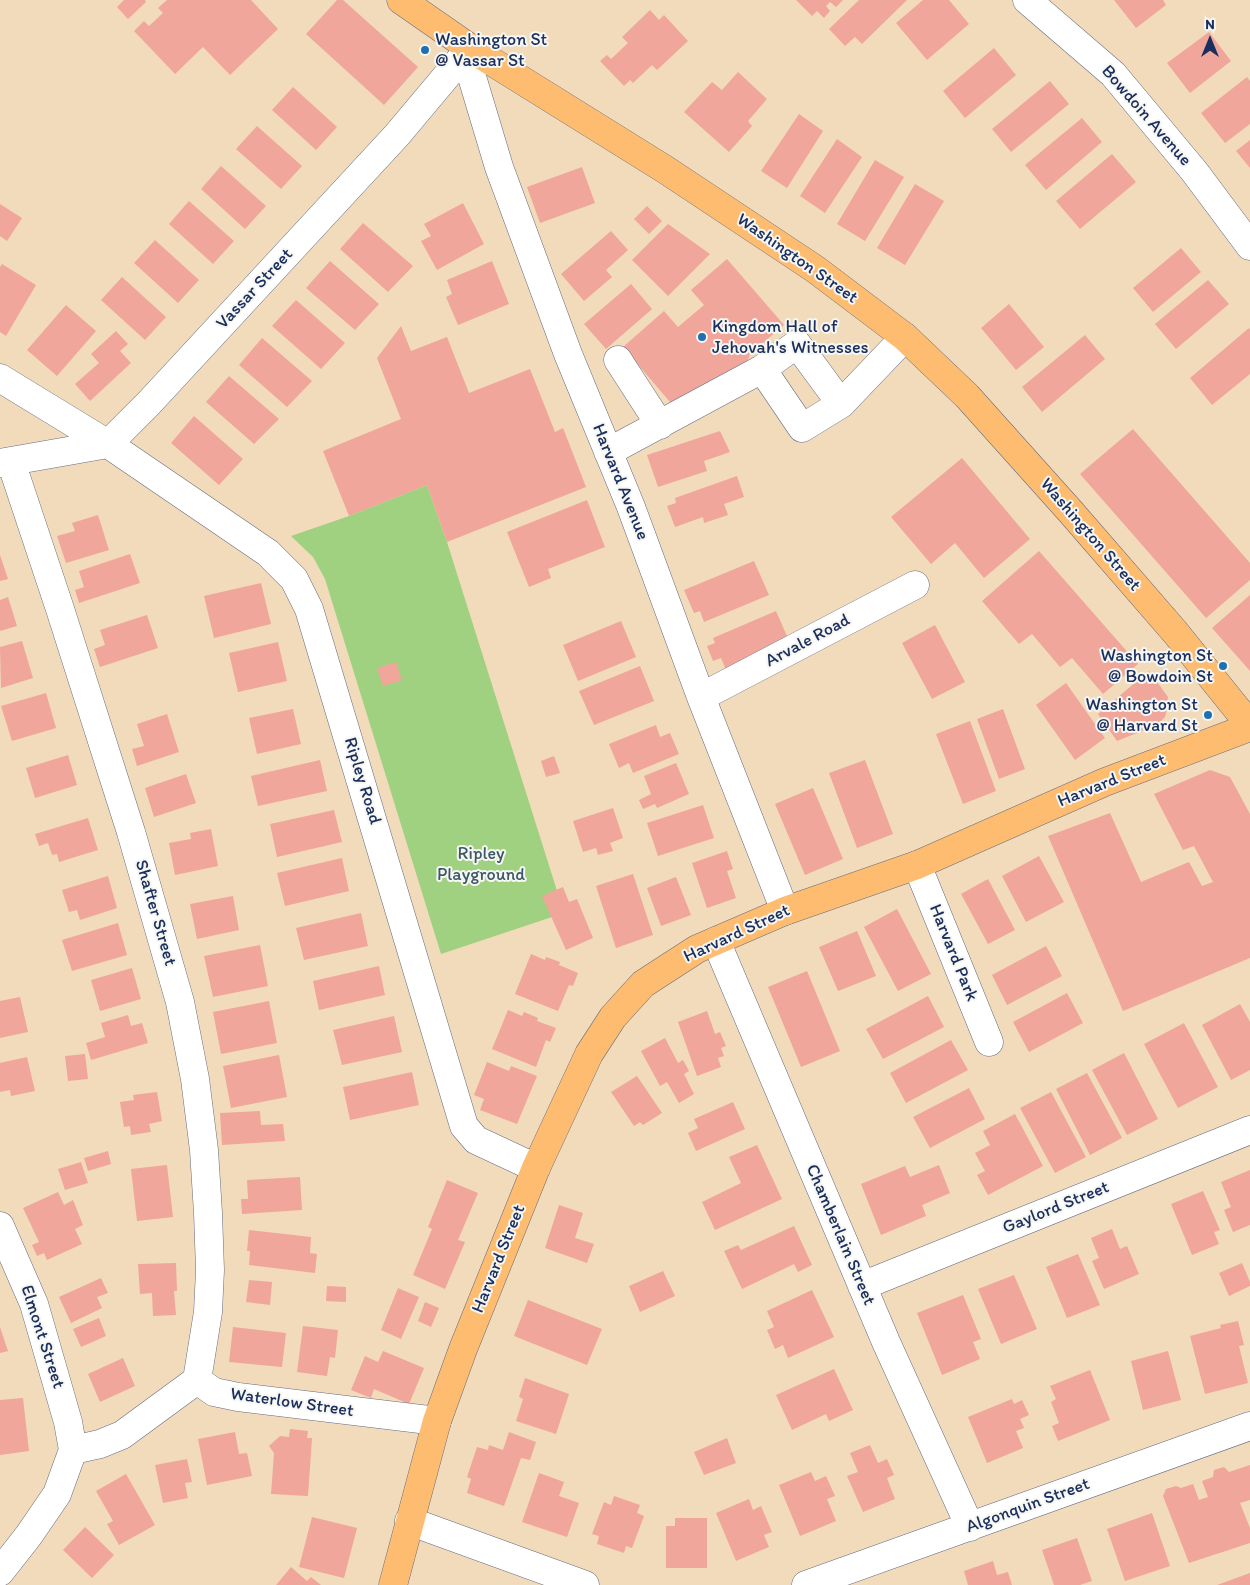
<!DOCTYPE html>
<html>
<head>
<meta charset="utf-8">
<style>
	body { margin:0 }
	#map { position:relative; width:1250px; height:1585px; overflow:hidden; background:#f2dbbb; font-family:Itim,sans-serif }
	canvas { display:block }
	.north { position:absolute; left:1185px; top:15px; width:50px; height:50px; -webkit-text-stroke:4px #f6f6f2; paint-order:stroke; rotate:0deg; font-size:14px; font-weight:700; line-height:20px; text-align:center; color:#1b2f5e }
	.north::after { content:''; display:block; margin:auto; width:18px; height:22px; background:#1b2f5e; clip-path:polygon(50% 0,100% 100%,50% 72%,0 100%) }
</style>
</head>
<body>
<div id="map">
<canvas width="1250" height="1585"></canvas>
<div class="north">N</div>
</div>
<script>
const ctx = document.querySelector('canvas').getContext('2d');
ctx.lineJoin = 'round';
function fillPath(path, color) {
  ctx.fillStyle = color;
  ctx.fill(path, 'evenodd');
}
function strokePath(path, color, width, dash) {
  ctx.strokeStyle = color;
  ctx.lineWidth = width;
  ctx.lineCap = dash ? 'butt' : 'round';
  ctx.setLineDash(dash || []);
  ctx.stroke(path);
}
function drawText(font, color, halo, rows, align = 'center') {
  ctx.font = font + ' Itim,sans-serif';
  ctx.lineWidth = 4;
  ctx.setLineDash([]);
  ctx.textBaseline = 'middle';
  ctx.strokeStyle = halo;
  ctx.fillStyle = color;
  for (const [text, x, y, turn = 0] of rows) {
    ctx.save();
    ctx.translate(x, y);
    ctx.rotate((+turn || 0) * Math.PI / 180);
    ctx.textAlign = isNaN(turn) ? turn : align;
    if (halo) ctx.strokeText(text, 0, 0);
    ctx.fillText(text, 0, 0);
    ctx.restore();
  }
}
fillPath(new Path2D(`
	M427,485l20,57 117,371 -123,41 -116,-375 -12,-22 -22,-21 58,-20z`), '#9fd180');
fillPath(new Path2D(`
	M124,0h21l1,2 -18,17 -11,-12z
	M167,0h84l27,29 -48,46 -27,-28 -28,27 -41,-43 10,-10 5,5 14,-13 -5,-5z
	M337,0h6l75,67 -34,38 -78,-71z
	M796,0h47l-7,7 -6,-5 -4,4 4,5 -6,7 -7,-7 -5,5z
	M859,0h48l-45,44 -7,-7 -10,9 -16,-17z
	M923,0h26l20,24 -42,36 -31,-37z
	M1114,0h49l3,5 -30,23z
	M650,10l9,10 5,-5 24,26 -31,29 -5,-5 -19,18 -3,-3 -6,6 -24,-25 7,-6 4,4 17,-16 -6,-6z
	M1209,32l22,29 -41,32 -23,-30z
	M994,48l22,27 -51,43 -22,-27z
	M738,72l29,27 -19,22 4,5 -23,26 -45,-40 28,-30 10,8z
	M1247,77l3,4v43l-25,19 -24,-30z
	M1050,81l19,23 -58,48 -19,-23z
	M293,87l44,40 -21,23 -44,-40z
	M799,114l24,17 -36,57 -26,-17z
	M1082,118l20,24 -56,48 -21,-25z
	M257,126l45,40 -21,23 -45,-40z
	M837,139l25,18 -37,56 -25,-17z
	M1250,140v28l-14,-17z
	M1112,154l24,28 -56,47 -24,-28z
	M875,160l29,17 -39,64 -28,-17z
	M221,166l45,40 -21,23 -44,-40z
	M582,167l13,36 -55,20 -13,-36z
	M915,184l29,17 -39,64 -28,-17z
	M189,201l45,40 -21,23 -44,-40z
	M463,203l21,41 -47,26 -16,-29 10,-5 -7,-12z
	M0,204l22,14 -15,23 -7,-5z
	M647,206l15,15 -13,13 -15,-15z
	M363,223l50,43 -25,26 -48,-43z
	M668,224l42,30 -42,42 -36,-36z
	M611,231l17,19 -22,20 6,7 -28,24 -23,-27z
	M155,240l44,40 -21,23 -44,-40z
	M1181,248l20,24 -48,40 -20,-24z
	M727,259l57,66 -34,29 -4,12 -70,43 -53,-62 41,-36 14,16 26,-22 -13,-15z
	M330,261l49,43 -24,26 -49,-42z
	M492,261l17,43 -51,21 -12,-28 6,-3 -5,-14z
	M2,264l34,21 -30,51 -6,-4v-65z
	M122,277l44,40 -21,23 -44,-40z
	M1208,280l21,24 -53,45 -21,-25z
	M631,284l21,25 -46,40 -22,-25z
	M296,300l49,43 -24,26 -49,-43z
	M1009,304l35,43 -28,23 -35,-42z
	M66,305l30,26 -39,45 -30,-26z
	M401,326l10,25 36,-14 22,56 61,-24 25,63 8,-4 23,59 -139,55 -20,-57 -78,31 -26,-65 78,-32 -24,-61z
	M1249,328l1,2v44l-38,31 -22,-27z
	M116,331l12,13 -8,7 11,12 -41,38 -15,-17 24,-21 -8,-9z
	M1085,335l20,24 -63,53 -20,-25z
	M262,338l50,43 -25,26 -48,-42z
	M229,376l50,43 -25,25 -48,-42z
	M194,416l49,43 -24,26 -48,-42z
	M1133,429l117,134v17l-44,38 -126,-144z
	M720,431l10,21 -26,9 3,10 -49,16 -11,-32z
	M962,458l68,81 -46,39 -29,-35 -24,21 -40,-47z
	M737,476l7,21 -20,7 4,11 -24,8 -1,-6 -28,10 -8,-21 9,-3 -1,-5z
	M587,500l18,47 -57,22 3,9 -22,9 -22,-55z
	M98,515l11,35 -43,13 -9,-27 18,-5 -3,-8z
	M1039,551l99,113 -35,30 -31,-36 -12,9 -28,-33 -13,10 -37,-43z
	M130,554l10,29 -61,20 -4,-13 9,-3 -5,-16z
	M0,555l8,24 -8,2z
	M754,561l15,34 -65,27 -4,-11 -6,2 -10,-23z
	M261,583l10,41 -57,14 -10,-42z
	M1250,595v76l-38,-43z
	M8,597l9,29 -17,5v-31z
	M776,611l14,32 -64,27 -5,-12 -8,3 -6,-15 8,-3 -2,-5z
	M147,615l11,33 -58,19 -6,-18 11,-4 -5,-15z
	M621,621l15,36 -58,24 -15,-36z
	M935,625l30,57 -33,17 -30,-56z
	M22,641l11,37 -32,10 -1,-41z
	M278,642l9,39 -49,11 -9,-39z
	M396,662l6,18 -19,6 -6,-18z
	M640,666l14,35 -60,24 -15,-34z
	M1149,671l19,26 -1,12 -2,8 -8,8 -40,16 -19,-27z
	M1066,683l39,55 -30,22 -39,-55z
	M46,693l10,35 -44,13 -11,-35z
	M293,709l8,35 -44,10 -8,-36z
	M1003,709l22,60 -26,10 -22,-60z
	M167,714l12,38 -42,14 -5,-17 12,-3 -7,-22z
	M970,721l26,70 -33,13 -27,-70z
	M656,725l4,12 10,-4 9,21 -46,19 -4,-10 -10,5 -10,-24z
	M68,755l9,30 -42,13 -9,-30z
	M554,756l6,17 -14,4 -5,-16z
	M320,760l7,31 -69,15 -7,-30z
	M865,760l28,74 -36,14 -28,-75z
	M676,763l13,31 -32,14 -2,-4 -12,5 -4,-9 12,-6 -7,-18z
	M1210,770l20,7 20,37v144l-127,53 -75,-175 62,-23 31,69 48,-20 13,24 11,-4 -19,-36 -11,4 -29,-56z
	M186,774l10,29 -42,14 -9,-29z
	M813,788l30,71 -38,16 -30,-71z
	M703,805l11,33 -56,18 -11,-33z
	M613,808l10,30 -13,5 3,8 -15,4 -2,-7 -13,4 -10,-31z
	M334,810l8,32 -65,15 -7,-33z
	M88,818l10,32 -39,12 -2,-8 -5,1 -4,-12 -9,3 -4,-12z
	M211,829l7,37 -43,9 -6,-32 22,-4 -1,-6z
	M727,851l6,18 -6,2 9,27 -29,10 -15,-45z
	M1039,856l25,46 -38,20 -24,-46z
	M342,858l7,33 -64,15 -8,-33z
	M633,874l20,61 -37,13 -20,-62z
	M108,876l9,32 -37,12 -3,-10 -8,2 -7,-22z
	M676,877l15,38 -30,11 -14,-38z
	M988,879l27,51 -27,14 -27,-50z
	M563,887l6,15 8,-3 16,39 -27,12 -24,-54z
	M233,896l6,34 -42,9 -7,-35z
	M897,909l34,65 -33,17 -34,-64z
	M361,913l7,33 -64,14 -8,-32z
	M118,923l9,32 -55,16 -10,-31z
	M857,931l19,45 -38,15 -19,-44z
	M260,945l8,41 -55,11 -9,-41z
	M1046,946l16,30 -55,29 -15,-30z
	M531,954l14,6 1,-3 14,5 -1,3 19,8 -5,13 -4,-1 -11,26 -43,-17z
	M379,966l6,29 -66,15 -6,-29z
	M132,968l9,31 -41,12 -9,-31z
	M807,971l33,80 -39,16 -33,-80z
	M1067,993l16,30 -54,29 -16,-30z
	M928,996l16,31 -61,32 -17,-30z
	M20,997l8,35 -28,6v-37z
	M269,1001l8,42 -56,11 -8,-42z
	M1240,1004l10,18v48l-19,10 -29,-55z
	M508,1010l14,6 2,-4 14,6 -1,3 19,7 -6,14 -4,-2 -10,27 -44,-18z
	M707,1011l8,23 5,-2 6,14 -5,2 3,8 -6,2 3,9 -24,9 -19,-54z
	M128,1015l3,11 11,-3 6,20 -57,17 -5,-17 19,-6 -4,-14z
	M394,1016l8,36 -60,13 -9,-35z
	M1184,1023l34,64 -40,21 -34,-64z
	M665,1038l13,25 5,-3 6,11 -5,3 10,20 -15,9 -12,-21 -7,4 -19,-35z
	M951,1040l17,30 -62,33 -16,-30z
	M1124,1053l34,66 -31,16 -35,-65z
	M85,1054l3,25 -20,2 -3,-25z
	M279,1055l8,42 -56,11 -8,-42z
	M27,1057l8,34 -24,5 -1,-6 -10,2v-29z
	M487,1062l22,9 2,-5 26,10 -20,48 -37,-14 4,-11 -10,-4z
	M412,1072l7,33 -69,15 -7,-33z
	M1087,1073l35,65 -32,17 -34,-66z
	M637,1076l25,37 -19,12 -3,-3 -6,4 -23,-34z
	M969,1088l16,31 -55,29 -17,-31z
	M157,1092l5,29 -13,3 2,8 -20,3 -1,-9 -6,1 -4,-25 14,-2 -1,-5z
	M1051,1092l35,65 -31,16 -35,-65z
	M733,1102l12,27 -49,22 -8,-18 10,-5 -4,-9z
	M260,1111l1,14 22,-1 2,17 -63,4 -2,-32z
	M1015,1114l28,52 -55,29 -11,-20 8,-4 -10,-18 15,-8 -7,-14z
	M757,1145l25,54 -67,31 -13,-28 39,-19 -12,-26z
	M108,1151l3,13 -23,7 -4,-13z
	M81,1162l7,21 -23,7 -7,-21z
	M167,1165l6,52 -36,4 -6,-52z
	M939,1165l11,28 -28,12 4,11 -45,19 -20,-51 44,-18 5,11z
	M1250,1170v55l-17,7 -9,-22 7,-3 -10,-25z
	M300,1177l2,33 -60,4 -1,-15h7l-1,-19z
	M447,1180l31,13 -20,47 7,2 -20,47 -32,-14 19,-46 -4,-2z
	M1203,1191l17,39 -6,2 5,12 -27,11 -21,-51z
	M58,1192l6,13 9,-5 10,25 -8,4 7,15 -35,16 -3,-7 -7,3 -5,-11 7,-3 -16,-34z
	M559,1205l24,8 -8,25 19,6 -7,19 -42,-15z
	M794,1226l18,39 -14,7 -4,-8 -52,25 -18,-38 14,-6 3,5z
	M1112,1229l8,20 7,-3 12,28 -35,15 -12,-28 7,-3 -8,-20z
	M249,1230l62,7 -1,16 7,1 -2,19 -66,-8 1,-14h-3z
	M1078,1254l22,51 -33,13 -21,-51z
	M176,1263l1,28h-3l2,24 -23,1 -1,-23 -12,1 -2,-30z
	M1242,1263l8,19v4l-21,10 -10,-23z
	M663,1271l12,25 -35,16 -11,-26z
	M1014,1275l23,54 -36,15 -23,-55z
	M101,1278l7,15 -11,4 5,11 -31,15 -12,-26z
	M249,1280l23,2 -2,23 -24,-3z
	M327,1286l19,1v15l-20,-1z
	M398,1288l21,9 -18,42 -20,-9z
	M812,1290l22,47 -46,21 -5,-13 -8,4 -8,-19 7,-3 -7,-16z
	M963,1295l18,44 -8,3 7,17 -38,16 -25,-62z
	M528,1300l74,29 -15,36 -73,-29z
	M425,1302l14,6 -8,19 -13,-6z
	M99,1318l7,18 -25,11 -8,-18z
	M1238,1321l6,24 -5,1 9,37 -43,11 -15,-58 31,-8 -1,-3z
	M303,1326l35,4 -3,28 -5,-1 -3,19 -30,-4z
	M0,1327l8,24 -8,2z
	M233,1327l53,6 -4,34 -53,-5z
	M383,1351l41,17 -15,36 -35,-15 -3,9 -20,-8 14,-34 13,6z
	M1168,1351l13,49 -38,10 -12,-49z
	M123,1358l12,28 -35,16 -12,-28z
	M834,1369l19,41 -24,11 -3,-7 -34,16 -16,-35z
	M1090,1370l20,50 -52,21 -6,-15 7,-3 -8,-21 5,-3 -6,-13z
	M525,1378l44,16 -13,40 -40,-13 7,-22 -4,-2z
	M23,1398l6,53 -29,4v-55z
	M1012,1399l2,5 8,-4 7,15 -9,4 4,9 -8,3 7,17 -36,15 -19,-46z
	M290,1429l18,2 -1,7h5l-4,58 -37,-2 3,-41 -5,-7 11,-10 9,1z
	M235,1432l4,22 8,-1 5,23 -45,9 -9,-46z
	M509,1432l27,10 -6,18 -9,-2 -17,48 -37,-13 4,-14 -4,-2 10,-30 11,3 1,-5 14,5z
	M727,1438l9,25 -32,12 -10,-23z
	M870,1445l8,18 9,-4 7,16 -7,3 8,21 -32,13 -16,-36 11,-4 -8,-19z
	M187,1459l5,23 -7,1 3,15 -25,5 -8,-38z
	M1250,1465v35l-10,3 10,25v15l-61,20 -26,-67 3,-7 10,-3 5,2 12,-4 6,16 9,-3 -6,-16 11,-4 1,-7 10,-3 5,5z
	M811,1472l4,9 11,-5 9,20 -8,3 9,22 -36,15 -21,-51z
	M539,1473l25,9 -5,14 20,7 -12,34 -45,-15z
	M126,1474l29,51 -36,20 -12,-21 6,-3 -17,-30z
	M614,1496l26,9 -3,8 7,3 -12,32 -6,-2 -2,7 -27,-9 2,-8 -7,-2 12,-32 7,3z
	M749,1499l4,11 8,-4 11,26 -8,3 5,12 -33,14 -20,-48z
	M1152,1513l18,53 -45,15 -18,-52z
	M312,1517l45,11 -13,50 -45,-11z
	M675,1518h32v50h-41v-42h9z
	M85,1527l29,28 -22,23 -29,-28z
	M1077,1538l15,43 -12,4h-26l-12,-35z
	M993,1561l4,14 11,-3 4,13h-44l-4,-14z
	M291,1567l16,14 4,-4 10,8h-45z
	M1250,1573v12h-33z`), '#f0a69a');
const minor = new Path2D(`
	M1027,0l86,74 81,97 56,75
	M470,48l2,29 27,90 69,187 63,153 70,190 84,214
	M618,360l42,65
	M0,378l108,66 160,109 26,26 15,30 155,517 12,14 60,28
	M841,404l-44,-60 -35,25 40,59 39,-24 64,-67
	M608,452l154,-83
	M11,462l49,147 71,223 49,170 15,77 9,71 4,63 2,57 -2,42 -11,68
	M0,463l108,-19 41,-41 248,-268 73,-87
	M701,697l214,-112
	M917,865l72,177
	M716,941l170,401 84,185
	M0,1226l34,78 34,118 5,28 -16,44 -28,41 -29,37
	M862,1286l388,-156
	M197,1380l17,12 24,5 199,24
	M73,1450l27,-6 22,-9 75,-55
	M409,1521l176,64
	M806,1585l444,-159`);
const major = new Path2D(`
	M401,0l69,48 196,122 149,99 90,68 62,59 103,115 105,121 75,93
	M393,1585l44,-164 26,-72 73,-181 53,-114 24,-37 30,-33 54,-35 88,-38 132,-46 188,-83 145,-55`);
strokePath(minor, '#666b7f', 29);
strokePath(major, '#666b7f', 29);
strokePath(minor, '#fff', 28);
strokePath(major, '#fdbc6f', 28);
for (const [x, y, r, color] of [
	[425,50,5,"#1f6fb2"],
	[702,337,5,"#1f6fb2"],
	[1223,666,5,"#1f6fb2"],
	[1208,715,5,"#1f6fb2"]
]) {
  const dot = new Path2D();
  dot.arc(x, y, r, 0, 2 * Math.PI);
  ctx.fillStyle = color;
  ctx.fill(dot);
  strokePath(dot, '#f6f6f2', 2);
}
drawText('18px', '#1b2f5e', '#f6f6f2', [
	["Washington St",435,40],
	["@ Vassar St",435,61],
	["Kingdom Hall of",712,327],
	["Jehovah's Witnesses",712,348],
	["Washington St",1213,656,"right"],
	["@ Bowdoin St",1213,677,"right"],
	["Washington St",1198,705,"right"],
	["@ Harvard St",1198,726,"right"]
], 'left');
drawText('18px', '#1b2f5e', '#f6f6f2', [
	["Bowdoin Avenue",1146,116,49],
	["Washington Street",797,259,35],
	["Vassar Street",255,289,-47],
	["Harvard Avenue",620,482,68],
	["Washington Street",1090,535,49],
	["Arvale Road",808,641,-28],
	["Ripley Road",362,781,73],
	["Harvard Street",1112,781,-22],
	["Shafter Street",155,913,74],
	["Harvard Street",737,934,-25],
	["Harvard Park",953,953,68],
	["Gaylord Street",1056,1208,-22],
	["Chamberlain Street",840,1235,67],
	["Harvard Street",499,1259,-68],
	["Elmont Street",42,1337,72],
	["Waterlow Street",292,1403,8],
	["Algonquin Street",1028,1506,-20]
]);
drawText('18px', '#3c5866', '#f6f6f2', [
	["Ripley",481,854],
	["Playground",481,875]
]);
</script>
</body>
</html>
